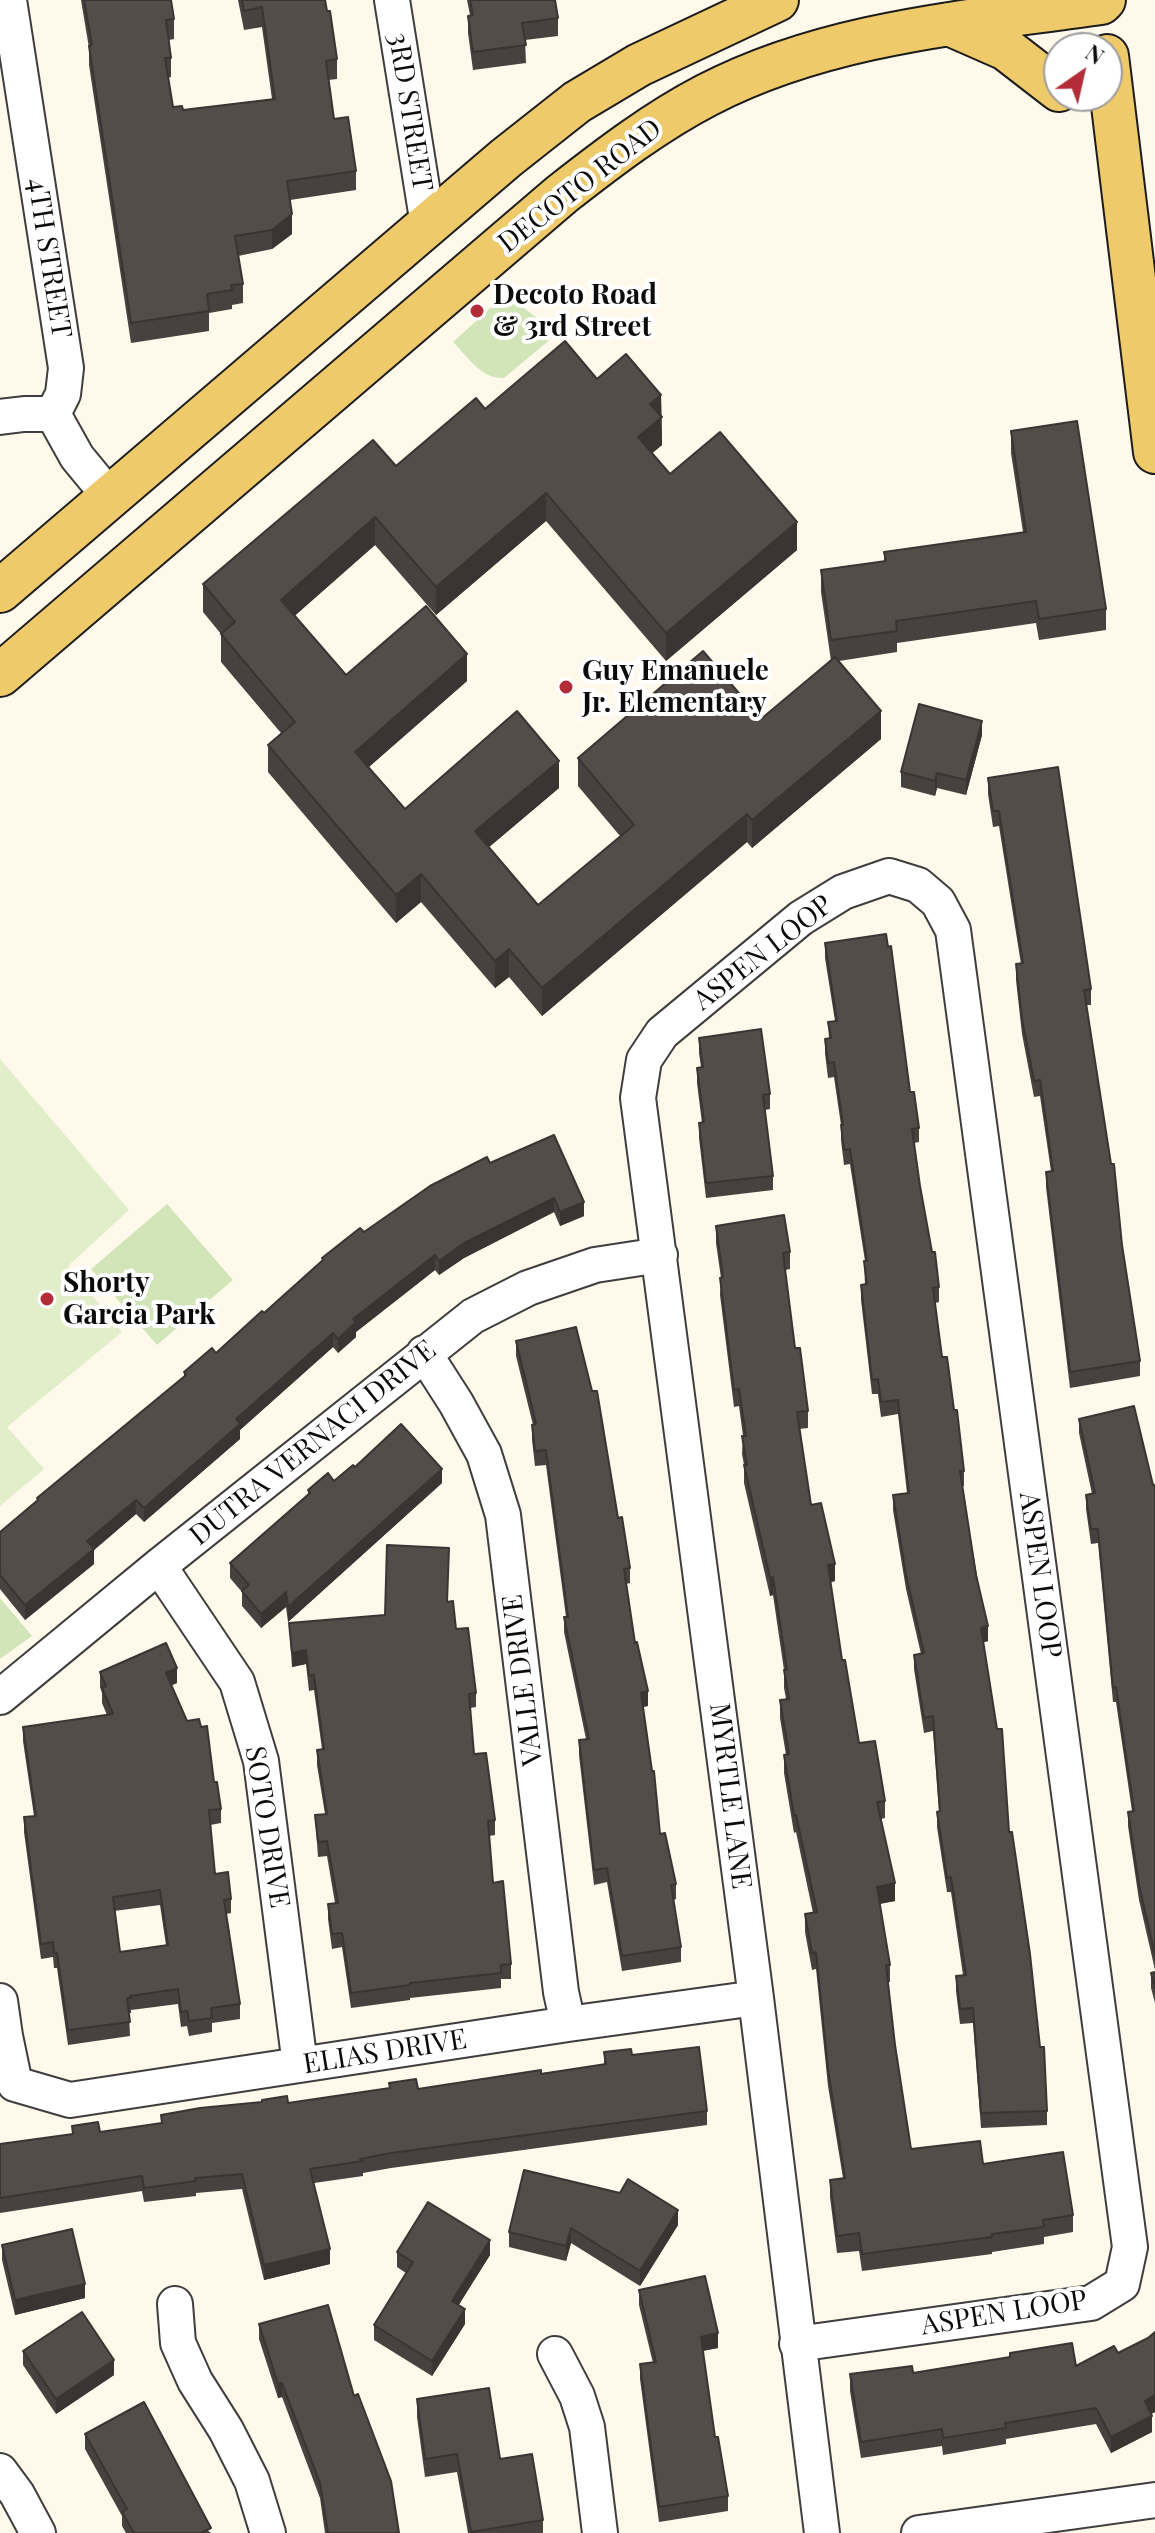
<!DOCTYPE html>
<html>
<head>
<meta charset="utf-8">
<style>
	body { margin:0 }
	#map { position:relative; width:1155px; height:2533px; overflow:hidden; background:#fef9eb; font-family:"Playfair Display",serif }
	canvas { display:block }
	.north { position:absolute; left:1043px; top:32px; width:80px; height:80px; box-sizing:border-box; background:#fff; border:2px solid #9d9d9d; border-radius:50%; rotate:34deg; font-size:22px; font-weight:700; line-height:32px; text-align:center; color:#0b0b0b }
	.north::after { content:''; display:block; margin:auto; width:28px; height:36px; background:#b22d38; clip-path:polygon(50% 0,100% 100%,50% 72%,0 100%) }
</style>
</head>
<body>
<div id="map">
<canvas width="1155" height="2533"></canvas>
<div class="north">N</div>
</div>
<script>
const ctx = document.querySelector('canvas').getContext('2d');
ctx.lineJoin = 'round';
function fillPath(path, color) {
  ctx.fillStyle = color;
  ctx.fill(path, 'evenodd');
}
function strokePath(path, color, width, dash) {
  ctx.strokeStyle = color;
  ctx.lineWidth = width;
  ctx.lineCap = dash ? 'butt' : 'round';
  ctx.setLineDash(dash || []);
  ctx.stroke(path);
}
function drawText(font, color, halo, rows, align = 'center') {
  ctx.font = font + ' "Playfair Display",serif';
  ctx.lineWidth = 8;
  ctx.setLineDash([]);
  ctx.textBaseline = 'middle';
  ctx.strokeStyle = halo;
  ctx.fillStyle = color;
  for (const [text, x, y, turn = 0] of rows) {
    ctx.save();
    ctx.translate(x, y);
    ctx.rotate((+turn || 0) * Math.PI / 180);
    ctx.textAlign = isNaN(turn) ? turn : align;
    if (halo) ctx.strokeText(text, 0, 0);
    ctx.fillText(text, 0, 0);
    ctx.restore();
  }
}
fillPath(new Path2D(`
	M508,292l18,18 27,19v8l-49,41c-23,1 -36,-21 -51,-36z
	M167,1204l66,76 -76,65 -66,-76z
	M0,1598l32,38 -32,23z`), '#d1e5b8');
fillPath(new Path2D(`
	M0,1059l129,151 -61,56 54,66 -115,95 37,42 -44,37z`), '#e2edc9');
const minor = new Path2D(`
	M9,0l57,368 -3,26 -10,20 24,43 33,40
	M392,0l36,225
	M0,417l24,-3h29
	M424,1353l32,50 28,51 19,61 58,477 7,32
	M159,1566l78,116 24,79 39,304
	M0,1697l159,-131 314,-250 55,-28 67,-23 65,-10
	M0,2001l5,35 10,48 55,16 498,-76 188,-26
	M175,2304l3,39 17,38 31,49 26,51 16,52
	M797,2344l294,-41 31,-19 8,-37 -177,-1317 -15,-28 -20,-17 -29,-9 -46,16 -42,26 -139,115 -18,27 -6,38 118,900 66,535
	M555,2354l22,42 10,31 13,106
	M0,2471l17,23 21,39
	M919,2533l236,-33`);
const major = new Path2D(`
	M949,24l57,25 53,41
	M1107,56l48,396
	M0,591l506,-433 71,-56 62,-37 138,-65
	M0,675l562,-481c46,-36 93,-72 145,-99 121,-63 261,-73 394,-92l3,-3`);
strokePath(minor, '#3e3e3e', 38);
strokePath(major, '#1c1c1c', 46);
strokePath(minor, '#fff', 34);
strokePath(major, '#efca6a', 42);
fillPath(new Path2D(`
	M81,0h90l3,19v20l-5,1 2,18v19l-3,1 5,29 10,3 89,-11 -10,-72 -18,3 -6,-30h87l12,59v20l-9,1 6,39 22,52v19l-66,10 2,34 -20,15 -34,7 5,28v19l-11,2v4l-23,4v18l-78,12 -42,-278v-17z
	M467,0h88l3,18v18l-33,4 1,23 -53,7 -5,-37v-17l2,-1z
	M597,379l64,16 1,50 -10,8 18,21 127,76 -131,111 -120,-140 -110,94 -61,-70 -81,71 52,59 121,6 -98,86 36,42 154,-21 -70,59 49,58 82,-69 -42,-50v-28l183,-39 70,-58 -10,-69v-22l63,-8v-10l139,-20 -12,-79v-22l95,178v21l-67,10 -3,-17 -139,20v9l-58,9 42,78 -129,109 -5,-6 -205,174 -33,-39 -14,11 -74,-86 -25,21 -128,-151v-27l13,-12 -60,-71v-28l-18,-22v-28l193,-118 89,-57z
	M982,735l-16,60 -29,-7 -2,8 -34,-9v-15z
	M988,778l103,211v16h-5l54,356v15l-70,12 -24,-201v-15l5,-1 -11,-75 -6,1 -12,-63 -6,-54v-16h5l-22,-138 -6,1 -5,-33z
	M825,943l85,149 9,36v14l-5,1 6,43 19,101v15l-4,1 7,54 12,53 10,61v15h-2l26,155 -5,1 64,469v14l-66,3 -8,-105 -13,1 -4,-33v-15l7,-1 -12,-83h-4l-10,-65v-15h2l-6,-81 -9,2 -10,-64v-14l7,-1 -15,-65 -13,-79v-15l14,-2 -9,-79 -17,3 -3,-23h-6l-11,-94v-15h4l-1,-24h1l-15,-97 -6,1 -3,-25v-15l-7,-48 -6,1 -3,-25v-14l4,-1 -1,-16 7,-1 -10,-63z
	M699,1038l71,56v15l-5,1 8,66v14l-67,8 -7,-60v-15h3l-5,-40v-15l4,-1 -2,-14z
	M554,1135l30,81 -24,10 -6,-14 -90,46 -25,17 -4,-5 -79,62v5l-18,16 -5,-6 -93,83v9l-96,83 -8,-8 -42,36v14l-69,56 -25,-31v-57l37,-31v-3l147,-121v-5l32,-19 48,-40 58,-52v-3l42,-26 126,-69z
	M716,1226l74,26v17l-5,1 10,78 13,63v17l-9,1 12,76 24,76 -5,1 12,78 17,83 26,58v17l-4,1 14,82 -15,3 10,61v17h-2l7,63 16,104 72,15 90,51v17l-29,5v7l-52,8v2l-130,17 -3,-20 -22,2 -7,-56v-17l13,-2 -15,-92 -12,-117 -4,1 -7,-38v-18l8,-1 -17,-81 -2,1 -10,-60v-18h2l-6,-37v-18l6,-1 -2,-11v-18l-11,-75 -3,1 -26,-113v-18l-2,-11 1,-18 -4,-30 -5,1 -14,-112 1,-17 -5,-35z
	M516,1341l102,177 12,50v15l-4,1 9,59 13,63 -5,1 17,127 16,50v15l-2,1 7,47v15l-59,9 -15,-89 -13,3 -15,-130v-15l7,-1 -22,-107v-15h2l-20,-152 -11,1 -3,-26v-15h1l-17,-69z
	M1079,1419l74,66h2v485l-16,-70 -11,-74v-14l4,-1 -16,-109h-3l-15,-159 -7,1 -5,-35v-14l6,-1 -13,-61z
	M355,1467l87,16 -154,139 -2,-15 -25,21 -19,-22v-14l-12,-14v-15l78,-68v-5l26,-9z
	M447,1602l29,91v14l-6,1 4,46 21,66v15l-6,1 4,47 18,81v15h-10v9l-91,10v2l-59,8 -9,-61 -10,2 -4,-30v-15l7,-1 -8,-47 -9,1 -3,-42 10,-1 -8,-49v-15l5,-1 -8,-59 -5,1 -3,-27 -14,3 -3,-44 96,-8z
	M100,1672l77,11 -6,2 43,97 7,27v14l-11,2 5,49 16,25v14l-5,1 14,90v15l-28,4v9l-23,4 -2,-10 -6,1 -3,-23 -47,6v3h-2l1,23 -62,9 -11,-77h-3l-1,-11 -12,2 -17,-127v-15l10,-1 -11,-75v-14l84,-12 -5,-12v-10l-2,-6zM160,1905l6,40 -46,7 -6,-41z
	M1155,1972v31l-4,-15v-15z
	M604,2052l28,3 75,56v14l-316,43 -28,5v3l-49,7 16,81 -66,16 -22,-91 -46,4v3l-52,6 -2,-11 -142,22v-69l72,-10v-8l28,6 61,-9v-8l127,-12 101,-15v-5l29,6 186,-24z
	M678,2210v15l-38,61 -69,-43 -5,18 -57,-14v-15z
	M2,2245l83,53 -70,17 -13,-55z
	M397,2252l93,3 -32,50 7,19 -33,52 -58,-36v-15l32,-52 -9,-6z
	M639,2290l79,58 -15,3 12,86 13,59v15l-69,11 -19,-143v-15l13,-1 -14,-58z
	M259,2324l95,72 45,137h-74l-5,-35 -38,-101 -4,1 -19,-59z
	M1155,2332v80l-4,2 1,18 -41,21 -15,-29 -90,15v5l-63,11 -1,-9 -81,12 -11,-67v-17l63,-1 97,-16v-4l66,13 42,-13 30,-15z
	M23,2351l91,24 -58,39 -33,-49z
	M417,2399l83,60 43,61v13h-75l-11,-61 -32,5 -8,-60z
	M85,2434l126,99h-85l-4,-7v-10l-37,-67z`), '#47413f');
fillPath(new Path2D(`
	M292,214v20l-20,15v-19z
	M661,395l1,50 -24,20v-28l12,-33z
	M546,493v28l-110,94v-28z
	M375,517v28l-94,83v-28z
	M797,522v28l-131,111v-28z
	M467,654v27l-112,98v-27z
	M881,711v28l-129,109v-28z
	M982,721v14l-16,60v-15z
	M559,761v27l-84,71v-28z
	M937,773v15l-2,8v-15z
	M747,814v28l-205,174v-28z
	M421,874v28l-25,21v-28z
	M509,949v28l-14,11v-27z
	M554,1198v14l-90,46 -25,17v-14l25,-18z
	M584,1202v14l-24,10v-14z
	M435,1255v15l-79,62v5l-18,16v-14l15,-20z
	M333,1333v14l-93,83v9l-96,83v-14l92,-89z
	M442,1469v14l-154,139v-15z
	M136,1500v14l-42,36v14l-69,56v-15l62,-64z
	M835,1564v17l-7,2v-18z
	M773,1577v18l-3,1v-18z
	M286,1592v15l-25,21v-14z
	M988,1626v15l-7,2v-15z
	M306,1650v14l-14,3v-14z
	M177,1668v15l-11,5v-15z
	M648,1691v15l-7,1v-14z
	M895,1883v18l-18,3v-17z
	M678,2210v15l-38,61v-15z
	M571,2228v15l-5,18v-15z
	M490,2240v15l-38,61v-15z
	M330,2249v15l-66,16v-15z
	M85,2284v14l-70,17v-15z
	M465,2309v15l-33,52v-15z
	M718,2333v15l-17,3v-14z
	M114,2360v15l-58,39v-15z
	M282,2383v14l-4,1v-14z
	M1155,2395v17l-10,5v-16z
	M1152,2416v16l-41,21v-16z`), '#3a3533');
const building = new Path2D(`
	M84,0h87l3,19 -8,1 5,38h-6l8,49 9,-1 1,4 92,-11 -13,-92 -18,4 -2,-11h83l2,11h3l7,48 -11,2 8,58 14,-2 8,54 -69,10 5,33 -20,16 -37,6 8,48 -12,1 1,5 -25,4 2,17 -78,12 -42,-277 3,-1z
	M470,0h85l3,18 -36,5 4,22 -53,7 -5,-36 5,-1z
	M565,341l32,38 29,-25 35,41 -11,9 12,13 -24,20 32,37 50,-42 77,90 -131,111 -120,-140 -110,94 -61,-70 -94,83 65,75 80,-69 41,48 -112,98 50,57 112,-98 42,50 -84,70 63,74 96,-80 -56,-67 125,-107 58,68 74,-62 46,54 -129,109 -5,-6 -205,174 -33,-39 -14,12 -74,-87 -25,21 -128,-150 27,-23 -74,-88 14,-12 -32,-38 170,-144 23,26 80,-68 9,11z
	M1077,421l29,188 -67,10 -3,-18 -140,20 1,10 -66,9 -10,-70 65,-9 -2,-9 142,-20 -15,-101z
	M919,704l63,17 -16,59 -29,-7 -2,8 -34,-9z
	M1058,767l33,222 -7,1 27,174h3l8,81 18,116 -70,11 -24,-200 7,-1 -13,-91 -6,1 -12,-62 -6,-55 7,-1 -24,-152h-6l-5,-33z
	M886,934l2,13 3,-1 19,146h4l5,36 -7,1 8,57 12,66h3l4,35 -6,1 9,69h5l7,53h3l7,61h-4l16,104 12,51 -7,2 16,101h5l7,103h3l18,122 10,93h4l3,64 -66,2 -8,-105 -13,1 -4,-33 10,-1 -15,-98 -4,1 -10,-66 3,-1 -7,-95 -9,2 -10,-63 10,-2 -18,-78 -13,-80 16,-2 -11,-93 -17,2 -3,-23 -6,1 -11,-95 6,-1 -3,-23h3l-17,-112 -6,1 -3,-25h2l-9,-63 -6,1 -3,-24 6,-1 -3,-16 9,-1 -12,-78z
	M761,1029l9,65 -7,1 10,81 -67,7 -7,-60 5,-1 -7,-54 6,-1 -4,-29z
	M554,1135l30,67 -24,10 -6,-14 -90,45 -25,18 -4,-6 -82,64 3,3 -18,17 -5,-6 -97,86 4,5 -96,84 -8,-8 -49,41 7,8 -69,56 -25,-30v-43l38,-32 -1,-2 149,-123 -2,-3 28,-24 4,5 46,-42 2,2 59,-53 -1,-2 38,-30 4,4 66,-46 57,-29 3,6z
	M784,1215l6,37 -7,1 12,95h5l8,63 -11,1 14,93 10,-2 14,61 -7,1 14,95h3l14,83 16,-2 10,60 -8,1 18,81 -18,4 13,78h-4l9,80 16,104 69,-8 3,23 80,-12 10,63 -30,5 1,7 -52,7v3l-130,17 -3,-21 -22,3 -7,-56 15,-2 -17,-109 -12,-117 -4,1 -7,-39 12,-2 -21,-97h-2l-10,-60 5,-1 -9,-54 9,-1 -5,-29h3l-14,-93 -3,1 -26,-113h3l-5,-29h4l-7,-47 -5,1 -14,-112 3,-1 -7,-51z
	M576,1327l16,64h5l21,127 4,-1 8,51 -6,1 11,74 2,-1 11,49 -7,2 11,78h2l6,63 5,-1 11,51 -5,1 10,62 -59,9 -15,-88 -13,2 -15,-130 10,-1 -25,-122h4l-22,-167 -11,1 -3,-26 4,-1 -20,-83z
	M1134,1406l19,79h2v470l-16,-70 -11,-73 6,-1 -18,-124 -3,1 -15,-159h-7l-5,-34 9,-2 -16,-74z
	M401,1424l41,45 -154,138 -2,-15 -25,22 -19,-23 7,-6 -19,-22 80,-70 -2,-3 20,-17 6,8 19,-16 2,2z
	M387,1545l62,3 -2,54 6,-1 3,28 12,-1 8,65 -7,1 5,60 12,-1 9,67 -7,1 5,62 10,-2 8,83 -10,1v8l-91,10v2l-59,8 -9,-60 -10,1 -4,-30 10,-1 -11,-62 -9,1 -3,-27 12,-1 -10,-64 7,-1 -10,-74 -5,1 -3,-26 -14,3 -3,-30 96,-8z
	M166,1643l11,25 -11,5 21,48 12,-2 2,8 6,-1 7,56h3l4,27 -12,1 6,64 13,-2 3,27 -7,1 16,104 -29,4 1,10 -23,3 -2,-10 -6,1 -3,-23 -48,7 1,2h-4l3,24 -62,8 -11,-77h-3l-1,-11 -12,2 -17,-127 12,-1 -13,-89 90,-13 -11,-26 4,-2 -6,-14zM160,1890l8,55 -48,7 -7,-55z
	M1155,1972v16l-4,-15z
	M699,2047l8,64 -316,42 -31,6 3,2 -53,8 20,80 -66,16 -22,-91 -47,4 1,3 -52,7 -2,-12 -142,22v-54l73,-10 -1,-8 26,-4 2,10 62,-9 -1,-8 39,-7 62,-6v-2l25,-4 1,7 102,-15 -1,-5 27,-4 2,10 123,-19v4l65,-10 -2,-12 27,-3 1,6z
	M524,2170l96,23 8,-14 50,31 -38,61 -69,-43 -5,18 -57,-14z
	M428,2202l62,38 -38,61 13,8 -33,52 -58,-36 39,-63 -16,-10z
	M72,2229l13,55 -70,16 -13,-55z
	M705,2276l13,57 -17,4 14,100h3l10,59 -69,11 -19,-143 16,-2 -17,-72z
	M328,2305l26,91 4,-2 33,87 8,52h-71l-8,-50 -38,-100 -4,1 -19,-60z
	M82,2312l32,48 -58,39 -33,-48z
	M1155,2332v63l-10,6 7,15 -41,21 -15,-29 -91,15 1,5 -63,10 -1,-9 -81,13 -11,-68 62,-8 1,7 97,-16v-4l62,-10 4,23 38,-20 4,7 30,-15z
	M489,2388l11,71 32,-5 11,66 -72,12 -14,-78 -32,5 -8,-60z
	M144,2402l67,126 -10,5h-67l-12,-21 5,-3 -42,-75z`);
fillPath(building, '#534c49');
strokePath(building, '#3a3533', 2);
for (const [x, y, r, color] of [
	[477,311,8,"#b22d38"],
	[566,687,8,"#b22d38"],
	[47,1299,8,"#b22d38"]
]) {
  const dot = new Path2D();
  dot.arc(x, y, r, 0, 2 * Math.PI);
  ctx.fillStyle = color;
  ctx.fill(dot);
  strokePath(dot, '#fff', 3);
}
drawText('28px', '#0b0b0b', '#fff', [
	["3RD STREET",410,112,81],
	["DECOTO ROAD",580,186,-38],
	["4TH STREET",49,258,81],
	["ASPEN LOOP",763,953,-38],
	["DUTRA VERNACI DRIVE",313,1443,-39],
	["ASPEN LOOP",1040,1575,82],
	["VALLE DRIVE",523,1680,-97],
	["MYRTLE LANE",730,1796,83],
	["SOTO DRIVE",267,1827,81],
	["ELIAS DRIVE",385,2052,-9],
	["ASPEN LOOP",1004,2313,-9]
]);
drawText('bold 28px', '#0b0b0b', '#fff', [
	["Decoto Road",493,295],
	["& 3rd Street",493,327],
	["Guy Emanuele",582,671],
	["Jr. Elementary",582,703],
	["Shorty",63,1283],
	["Garcia Park",63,1315]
], 'left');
</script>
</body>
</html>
